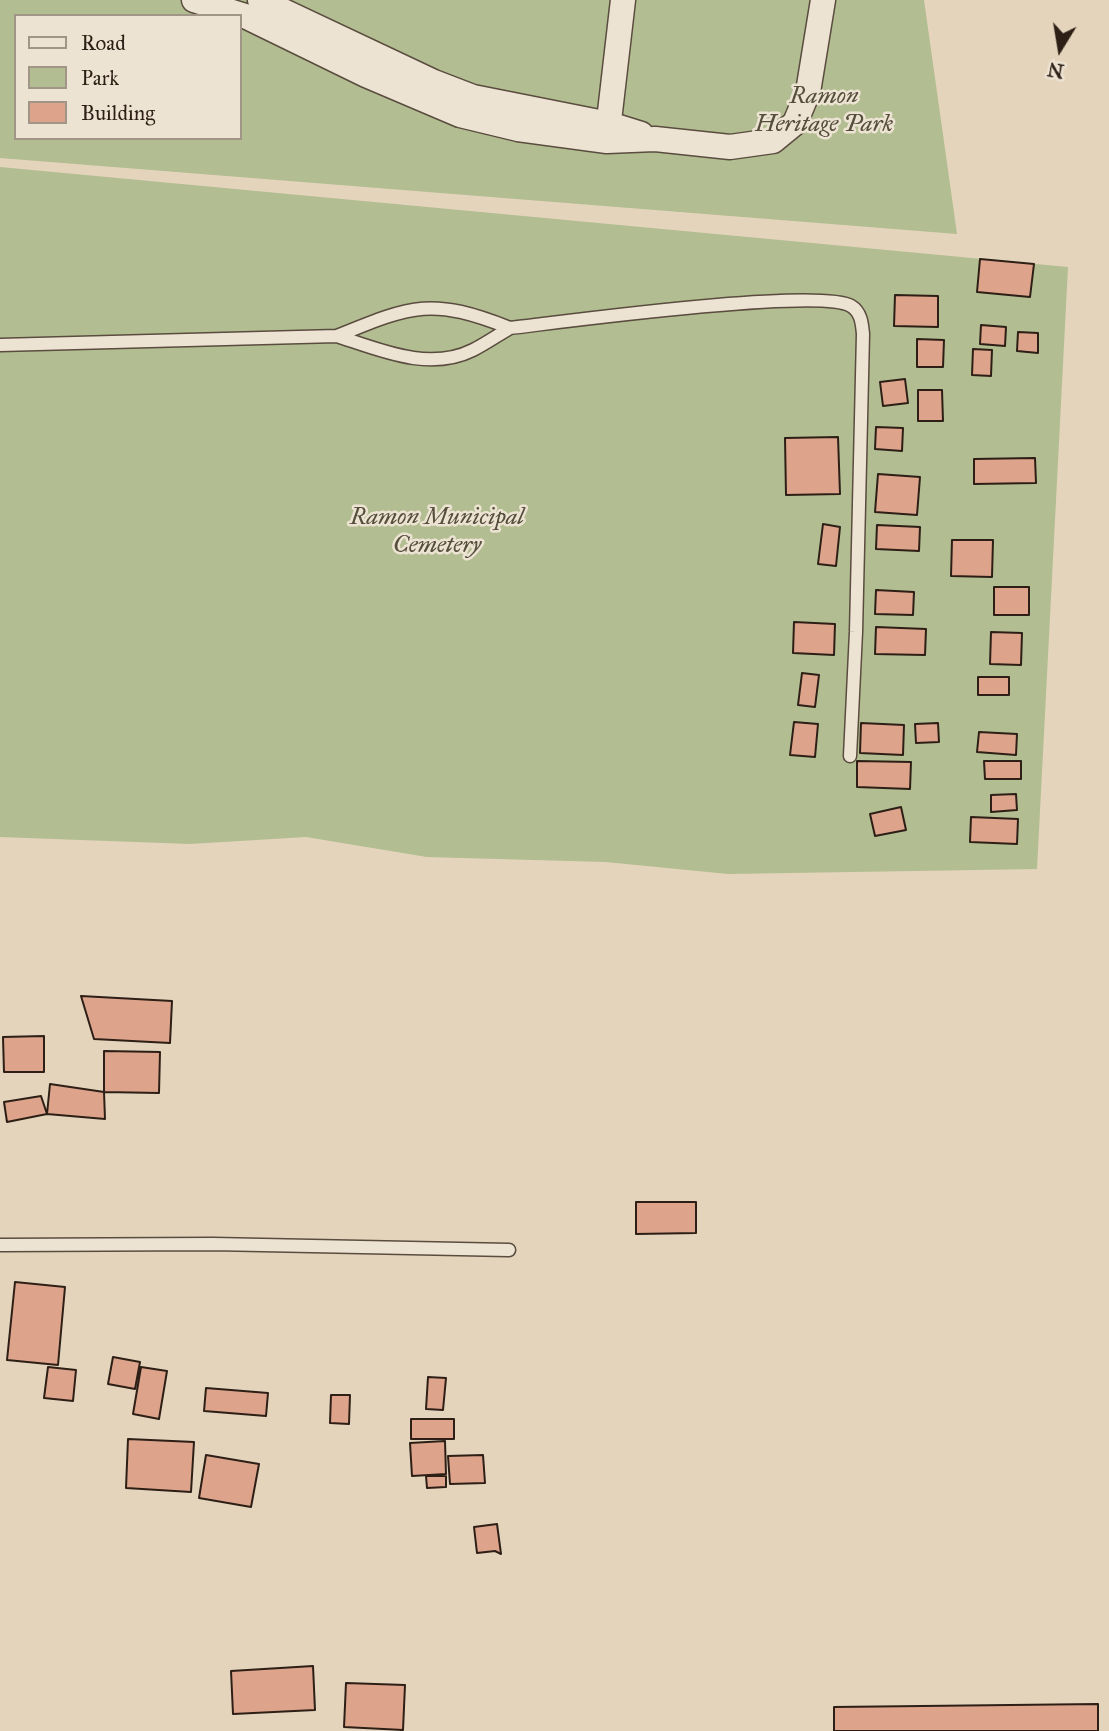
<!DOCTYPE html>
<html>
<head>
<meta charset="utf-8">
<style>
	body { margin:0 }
	#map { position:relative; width:1109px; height:1731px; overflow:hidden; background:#e3d4bb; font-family:"IM FELL Great Primer",serif }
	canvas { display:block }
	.legend { position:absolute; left:14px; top:14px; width:228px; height:126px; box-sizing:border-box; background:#ede3d3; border:2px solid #a09587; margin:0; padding:9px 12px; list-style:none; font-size:21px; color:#2d1f16 }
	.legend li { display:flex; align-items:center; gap:14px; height:35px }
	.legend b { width:35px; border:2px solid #a09587 }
	.north { position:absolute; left:1025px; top:14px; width:70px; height:70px; -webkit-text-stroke:5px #ede3d3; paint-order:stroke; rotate:191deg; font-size:19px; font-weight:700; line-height:28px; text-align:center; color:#2d1f16 }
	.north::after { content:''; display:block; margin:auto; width:24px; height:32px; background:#2d1f16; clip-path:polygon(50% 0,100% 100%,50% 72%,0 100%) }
</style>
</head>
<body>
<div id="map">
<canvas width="1109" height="1731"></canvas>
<ul class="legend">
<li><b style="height:9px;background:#ede3d3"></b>Road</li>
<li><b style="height:19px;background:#b2bd91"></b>Park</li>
<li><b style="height:19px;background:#dda48b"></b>Building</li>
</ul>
<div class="north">N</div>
</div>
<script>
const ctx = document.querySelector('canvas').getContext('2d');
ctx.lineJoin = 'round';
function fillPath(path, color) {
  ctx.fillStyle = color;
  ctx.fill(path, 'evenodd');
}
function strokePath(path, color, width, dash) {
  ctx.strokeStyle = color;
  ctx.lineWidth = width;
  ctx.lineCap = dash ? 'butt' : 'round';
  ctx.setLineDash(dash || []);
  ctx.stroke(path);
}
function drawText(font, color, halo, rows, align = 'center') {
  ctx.font = font + ' "IM FELL Great Primer",serif';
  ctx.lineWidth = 5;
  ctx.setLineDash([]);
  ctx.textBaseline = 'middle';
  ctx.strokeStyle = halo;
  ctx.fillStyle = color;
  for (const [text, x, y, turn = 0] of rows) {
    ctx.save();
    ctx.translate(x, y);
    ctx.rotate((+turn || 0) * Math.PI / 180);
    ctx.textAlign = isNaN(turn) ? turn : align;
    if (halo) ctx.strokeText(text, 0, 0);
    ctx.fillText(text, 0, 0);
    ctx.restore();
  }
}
fillPath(new Path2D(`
	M0,0h924l33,234 -957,-76zM16,16h224v122h-224z
	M0,167l1068,100 -31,602 -309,5 -122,-12 -179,-5 -121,-20 -116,7 -190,-7z`), '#b2bd91');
const building = new Path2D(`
	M980,259l54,5 -4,33 -53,-5z
	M895,295l43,1v31l-44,-1z
	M981,325l25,2 -1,19 -25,-2z
	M1018,332l20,1v20l-21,-2z
	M917,339l27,1 -1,27h-26z
	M973,349l19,1 -1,26 -19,-1z
	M905,379l3,24 -25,3 -3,-24z
	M918,390h24l1,31h-25z
	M876,427l27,1 -1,23 -27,-2z
	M838,437l2,57 -54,1 -1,-57z
	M1035,458l1,25 -62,1v-25z
	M878,474l42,3 -3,38 -42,-3z
	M823,524l17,3 -4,39 -18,-2z
	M877,525l43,2 -1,24 -43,-2z
	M952,540h41l-1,37 -41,-1z
	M994,587h35v28h-35z
	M876,590l38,2 -1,23 -38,-1z
	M794,622l41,2 -1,31 -41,-2z
	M876,627l50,2 -1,26 -50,-1z
	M991,632l31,1 -1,32 -31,-1z
	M802,673l17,2 -4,32 -17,-2z
	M978,677h31v18h-31z
	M794,722l24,2 -3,33 -25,-2z
	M861,723l43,2 -1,30 -43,-2z
	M938,723l1,19 -23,1 -1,-19z
	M979,732l38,2 -1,21 -39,-3z
	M857,761l54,1 -1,27 -53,-2z
	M984,761h37v18h-36z
	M1016,794l1,16 -26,2v-17z
	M901,807l5,23 -31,6 -5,-22z
	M971,817l47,2 -1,25 -47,-2z
	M81,996l91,5 -2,42 -76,-4z
	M44,1036v36h-40l-1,-35z
	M104,1051l56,1 -1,41 -55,-1z
	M50,1084l54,8 1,27 -58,-5z
	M41,1096l6,18 -40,8 -3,-20z
	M636,1202h60v31l-60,1z
	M15,1282l50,5 -7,78 -51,-5z
	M113,1357l27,5 -5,27 -27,-5z
	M48,1367l28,3 -3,31 -29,-3z
	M141,1367l26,4 -8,48 -26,-5z
	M428,1377l18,1 -3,32 -17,-1z
	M206,1388l62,5 -2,23 -62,-5z
	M331,1395h19l-1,29 -19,-1z
	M411,1419h43v20h-43z
	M128,1439l66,3 -3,50 -65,-4z
	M445,1441l1,33 -34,2 -2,-33z
	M206,1455l53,9 -8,43 -52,-9z
	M483,1455l2,28 -35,1 -2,-28z
	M426,1476h20v11l-19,1z
	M497,1524l4,30 -6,-3 -18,2 -3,-26z
	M313,1666l2,44 -82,4 -2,-43z
	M346,1683l59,2 -2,45 -59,-3z
	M1098,1704v27h-264v-24z`);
fillPath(building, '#dda48b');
strokePath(building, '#2d1f16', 2);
const service = new Path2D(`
	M337,336c43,14 92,36 136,14 12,-6 25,-15 37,-22 52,-6 309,-41 341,-22 10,6 11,17 12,28l-7,298 -6,124
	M0,345l337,-9c76,-31 94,-39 173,-8
	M0,1245l213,-1 296,6`);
const minor = new Path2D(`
	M194,0l51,16 121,59 94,40 58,14 89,12 48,-2 75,8 43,-6 22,-18 13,-31 15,-92
	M260,0l174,82 39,15 136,27 32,10
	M607,138l16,-138`);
strokePath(service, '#5a4c3f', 15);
strokePath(minor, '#5a4c3f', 27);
strokePath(service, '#ede3d3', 12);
strokePath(minor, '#ede3d3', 24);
drawText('italic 24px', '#554e3b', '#ede3d3', [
	["Ramon",824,97],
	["Heritage Park",824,125],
	["Ramon Municipal",437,518],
	["Cemetery",437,546]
]);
</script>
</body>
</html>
